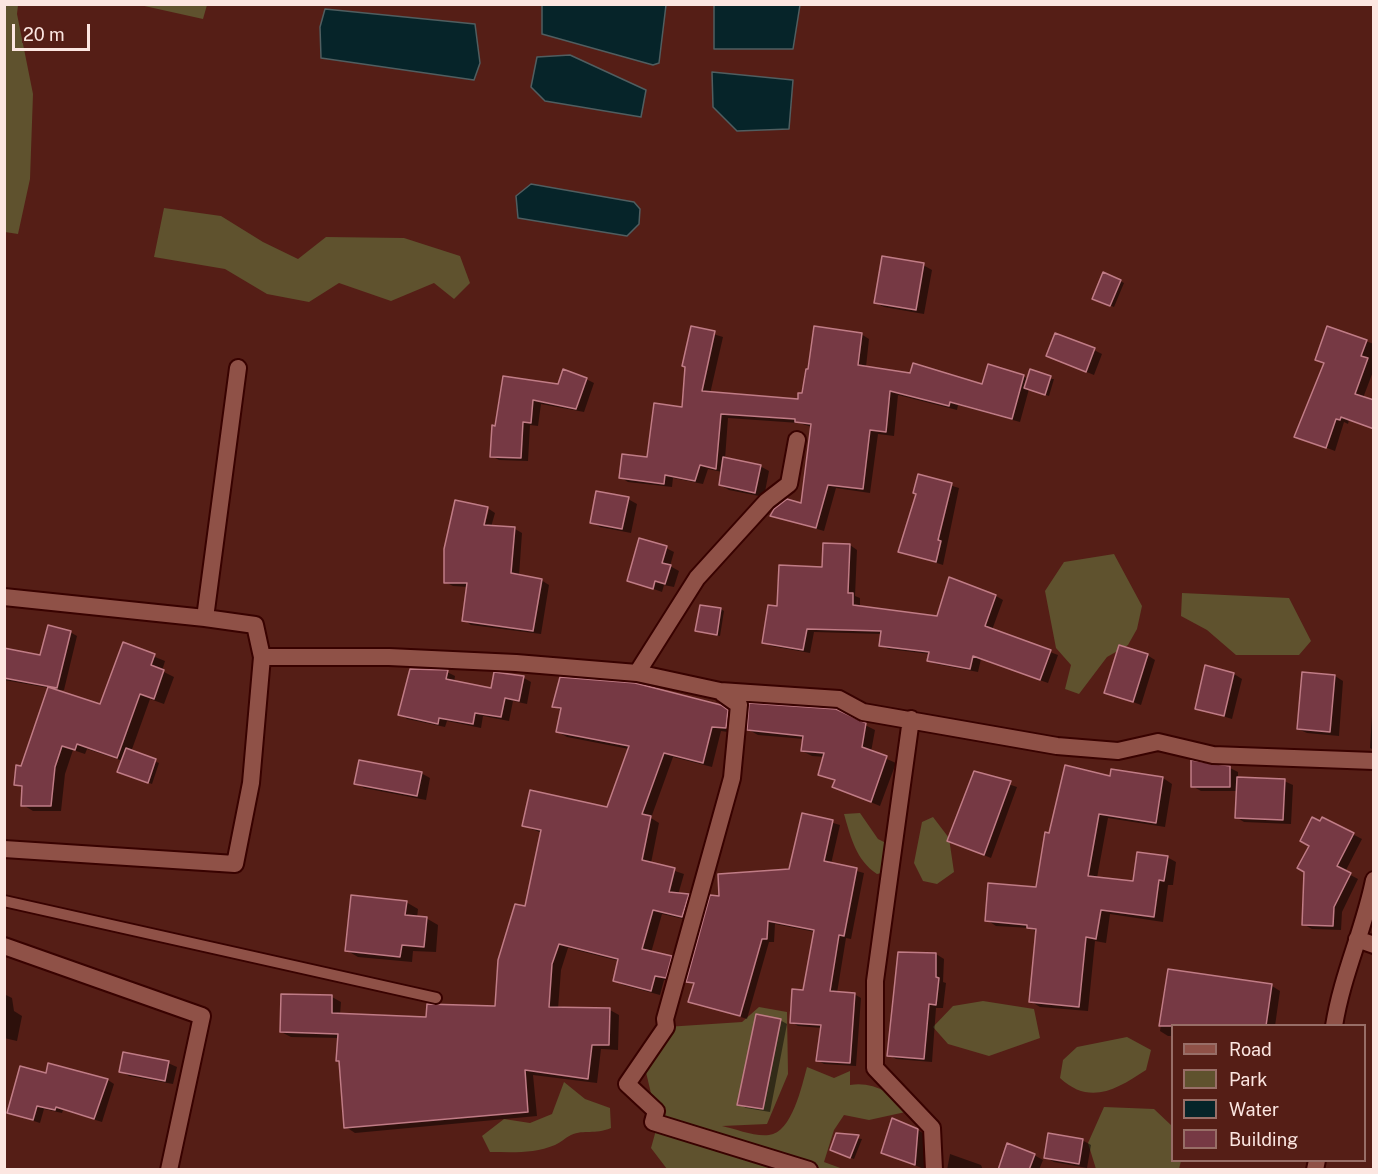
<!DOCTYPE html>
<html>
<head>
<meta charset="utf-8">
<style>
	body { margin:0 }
	#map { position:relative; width:1378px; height:1174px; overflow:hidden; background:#551e16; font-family:"Public Sans",sans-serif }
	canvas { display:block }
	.frame { position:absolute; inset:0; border:6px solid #fce6e1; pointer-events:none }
	.legend { position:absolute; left:1171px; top:1024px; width:195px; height:138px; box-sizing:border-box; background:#551e16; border:2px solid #986e67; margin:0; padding:8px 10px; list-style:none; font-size:18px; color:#fce6e1 }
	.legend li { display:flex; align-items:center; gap:12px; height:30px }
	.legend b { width:30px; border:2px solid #986e67 }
	.scale { position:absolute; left:12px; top:24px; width:78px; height:27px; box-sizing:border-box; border:3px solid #fce6e1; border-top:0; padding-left:8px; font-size:18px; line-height:21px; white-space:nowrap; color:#fce6e1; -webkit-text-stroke:4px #551e16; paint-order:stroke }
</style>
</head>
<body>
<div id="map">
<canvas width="1378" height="1174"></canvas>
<div class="frame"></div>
<ul class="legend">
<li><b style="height:8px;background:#8f5147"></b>Road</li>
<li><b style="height:16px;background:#5f522e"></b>Park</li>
<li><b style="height:16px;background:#062429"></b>Water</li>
<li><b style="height:16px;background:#763944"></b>Building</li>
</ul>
<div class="scale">20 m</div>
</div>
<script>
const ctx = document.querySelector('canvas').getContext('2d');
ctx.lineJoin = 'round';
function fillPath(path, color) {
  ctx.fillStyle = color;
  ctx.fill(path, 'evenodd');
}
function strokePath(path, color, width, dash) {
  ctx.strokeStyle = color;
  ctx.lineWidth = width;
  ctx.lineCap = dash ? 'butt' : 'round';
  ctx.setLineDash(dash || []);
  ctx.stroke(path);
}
fillPath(new Path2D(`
	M4,5h14l-1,9 16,80 -3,85 -12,55 -13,-2z
	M140,5h67l-4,14z
	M164,208l57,8 42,26 35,17 28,-22 78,1 56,18 10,27 -16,16 -20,-16 -43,18 -52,-18 -30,19 -42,-8 -42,-25 -71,-12z
	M1114,554l28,52 -5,23 -9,16 -21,12 -28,37 -14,-5 6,-24 -15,-17 -11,-57 19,-29z
	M1182,593l107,5 22,43 -12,14h-63l-29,-25 -26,-14z
	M860,813l18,26 18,9 -5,23 -14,3c-21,-14 -26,-36 -33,-60z
	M933,817l16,21 5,34 -17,12 -14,-3 -9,-18 8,-41z
	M983,1001l51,8 6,29 -51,18 -41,-12 -15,-17 20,-21z
	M759,1007l28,5 1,62 -21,50 -45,2c14,3 33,11 47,9 23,-2 33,-50 38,-68l27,11 16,-7v14c23,-4 44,9 60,26l-41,9 -25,-5 -10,15 -10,32 19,7h-176l-16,-21 7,-25 -13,-55 21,-41 76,-5z
	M1127,1037l24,13 -5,20c-29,19 -56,36 -86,8l3,-18 14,-13z
	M564,1082l21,17 25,9 1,20c-17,7 -26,1 -40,7 -6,3 -11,8 -16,10 -21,9 -43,7 -65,7l-8,-16 22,-17 26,4 22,-9z
	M1104,1107l50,2 18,17v34l9,1 -2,8h-83l-8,-26z`), '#5f522e');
const water = new Path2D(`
	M542,5h124l-7,58 -6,2 -111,-31z
	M714,5h86l-7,44h-79z
	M325,9l150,15 5,39 -6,17 -153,-22 -1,-31z
	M570,55l76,35 -5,27 -96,-16 -14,-14 6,-30z
	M712,72l81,8 -4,49 -52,2 -24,-24z
	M531,184l103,18 6,7 -1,15 -12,12 -109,-18 -2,-22z`);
fillPath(water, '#062429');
strokePath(water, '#505e60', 1.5);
fillPath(new Path2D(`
	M923,265l9,5 -8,44 -40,-7 -8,-4z
	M1120,281l4,2 -10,24 -16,-7z
	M693,328l30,9 -13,57 89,6 62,-66 8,5 -3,28 117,19 40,-10 5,3h26l-5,17 -20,-7 -9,33 -62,-17 -1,5 -59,-15 -4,41 -16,-2 -8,59 -34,-5 -12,43 -52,-15 30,-11 10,-78 -13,-4 -71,-5 -3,41 35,7 9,5 -5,26 -35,-7 -9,-5 2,-13 -14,-3 -5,15 -30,-6 -1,9 -44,-5 -8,-5 28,-18 35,-50z
	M1328,328l46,16v25l-11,29 11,4v27l-25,-9 -1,4 -4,-2 -9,29 -39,-15 29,-72 -8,-4z
	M1094,350l8,4 -8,21 -46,-19z
	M504,378l55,8 27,-7 8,4 -10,29 -43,-8 -3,22 -8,-1 -2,36 -29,-1 -8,-4z
	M919,476l40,12 -16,77 -43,-14 18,-57z
	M628,499l9,5 -6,29 -31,-6 -8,-5z
	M489,509l6,4 -4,14 24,2 7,4 -3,43 22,4 8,5 -8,49 -70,-9 -7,-5 4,-33 -15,-1 -8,-4 36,-50h2z
	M850,545l7,5 -2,46 5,2v10l78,10 12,-39 46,17 7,4 -11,30 66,25 -10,28 -67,-24 -3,13 -42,-8 -8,-4 2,-6 -42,-5 -7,-4 1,-11 -68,-2 -4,21 -39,-7 -7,-4 14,-34z
	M666,548l8,4 -4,14 9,5 -5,16 -10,-2 -2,7 -33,-12z
	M721,609l3,2 -4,25 -23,-5z
	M70,632l7,4 -13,54 -8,1 45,15 22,-62 42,17 -3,10 12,6 -10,27 -14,-5 -19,53 28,11 -7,21 -29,-11v-12l-36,-12 -2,5 -12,-4 -8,24 -4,37h-28l-10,-6 1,-16 -9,-5 34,-96 -45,-8v-30l37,7z
	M1147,655l8,5 -14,45 -35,-13z
	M447,672l8,4 -1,6 38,7 3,-15 29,4 7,4 -4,22 -14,-3 -4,20 -26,-5 -2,12 -34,-7 -2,6 -38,-8 -7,-5z
	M1234,674l8,5 -10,40 -36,-11z
	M1303,674l32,2 8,5 -4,55 -32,-3 -9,-4z
	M554,706l166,1 10,5 5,21 -14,-2 -9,36 -39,-10 -22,61 8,5 -8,40 33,11 -6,21h10l9,5 -5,21 -30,-7 -11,39 29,9 -5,20 -11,-2 -4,15 -37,-10 -9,-5 5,-19 -51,-13 -7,22 -3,39 52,1 9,5 -1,35 -17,-1 -4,34 -64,-8 4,41 -182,17 -9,-6 -7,-89 -48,-1 -10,-5 51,-35 9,5 -1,13 88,4 68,-12 30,-99 16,-75 -18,-7 83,-18 22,-59 -62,-12 -9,-5 4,-21z
	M1372,716l2,1v33l-4,-2z
	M865,725l10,5 -4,22 25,11 -16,43 -46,-19 2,-6 -16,-7 5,-17 -13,-1 -10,-5 2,-12 -46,-4 -9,-5z
	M1230,768l8,4v7l46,2 9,4 -2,39 -47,-2 -8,-5 1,-26h-36l-9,-5z
	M421,773l9,5 -4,22 -62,-12 -8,-5z
	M975,773l42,14 -26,71 -42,-17z
	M1111,778h52l9,6 -7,43 -57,-9 -11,60 37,5 33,-26 9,5 -3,23h-5l-5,37 -53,-8 -4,29 -11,-2 -7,70 -48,-4 -10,-6 7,-69 -7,-4 -34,-2 -9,-6 50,-31 13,-54z
	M803,814l37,11 -9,39 33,9 -13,66 -5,-1 -9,55 17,1 7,4 -5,68 -32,-2 -7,-4 5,-32 -24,-2 -7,-4 13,-31 11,-59 -40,-8 -1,18h-5l-22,77 -57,-18 5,-16 -7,-4 33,-83 70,-27z
	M1323,819l39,20 -17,33 13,7 -16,33 -1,18 -29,-1 -9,-5z
	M406,902l12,7 -1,9h9l12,7 -2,27 -23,-1 -1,11 -54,-5 -12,-7z
	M899,953l37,1 8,5 -1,23 3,1 -3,25h-7l-4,54 -36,-3 -7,-4z
	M1169,971l103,15 8,5 -5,35h-103v10h-4l-8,-5z
	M4,994l8,4 2,13 8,5 -5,25 -13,-3z
	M780,1020l7,4 -17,88 -24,-4 -7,-4z
	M168,1063l9,4 -4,17 -44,-8 -8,-5z
	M47,1075l61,5 6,4 -12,38 -39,-12 -1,3 -18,-4 -4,14 -31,-10z
	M918,1130l8,5 -2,34 -42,-17z
	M837,1135l25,4 -8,20 -19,-7z
	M1082,1140l9,5 -4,23 -33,-6 -9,-5z
	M950,1154l31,11 2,5h-36z
	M1034,1155l9,5 -4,10h-40z`), '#0007');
const building = new Path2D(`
	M882,256l42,7 -8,47 -42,-7z
	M1103,272l18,8 -11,26 -18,-7z
	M691,326l24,5 -13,60 96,8v-6h4l4,-24h2l6,-43 48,7 -4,32 52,8 3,-10 69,21 6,-20 36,11 -12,44 -62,-17 -1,4 -59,-15 -4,41 -16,-2 -7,59 -35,-4 -12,43 -46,-12 4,-7 13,-10 14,4 10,-79 -16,-2v-3l-74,-5 -5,55 -16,-4 -5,16 -30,-6 -1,9 -45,-6 3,-24 25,3 7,-54 28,4 3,-40 -3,-1z
	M1327,326l40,14 -6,16 7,2 -13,36 19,6v29l-33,-12 -1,3 -4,-1 -10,29 -32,-11 30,-74 -9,-3z
	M1055,333l40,15 -9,24 -40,-16z
	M563,369l24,9 -11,31 -43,-9 -2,23 -8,-1 -2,36 -31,-1 2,-32 3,1 8,-50 55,8z
	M1030,369l21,7 -6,19 -21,-7z
	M723,457l38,8 -6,28 -36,-8z
	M918,474l34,9 -14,57 3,1 -5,21 -38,-10 18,-58 -3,-1z
	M596,491l33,6 -7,32 -32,-6z
	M455,500l33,7 -4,18 31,2 -4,46 31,6 -9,52 -71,-10 5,-38h-23v-34z
	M639,538l28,8 -5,17 9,2 -6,19 -10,-3 -2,8 -26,-8z
	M823,543l27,1 -2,49h5v12l84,11 12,-39 47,18 -11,31 66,24 -11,30 -67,-24 -3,13 -43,-8 2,-9 -50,-6 2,-15 -74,-2 -4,21 -41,-7 6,-38 9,1 2,-41 43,2z
	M700,605l21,3 -4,27 -22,-4z
	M48,625l23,6 -14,57 -53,-10v-30l36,7z
	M123,642l32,12 -4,11 13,5 -10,29 -14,-5 -23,64 -40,-14 -2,6 -13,-4 -7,21 -4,39h-30l1,-20 -8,-1 2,-20 5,1 27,-79 52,17z
	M1119,645l29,9 -15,48 -29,-9z
	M1205,665l29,8 -10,43 -29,-7z
	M410,669l38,1 -2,9 45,9 3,-16 30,4 -5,25 -14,-3 -4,19 -26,-4 -2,11 -34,-6 -1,6 -40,-9z
	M1302,672l33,3 -5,57 -33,-3z
	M560,677l75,6 86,22 7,5 -2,18 -14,-1 -9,36 -39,-10 -22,61 9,2 -9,44 33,8 -6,24 20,2 -7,23 -29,-7 -11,39 30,7 -6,22 -11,-2 -4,15 -38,-10 5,-22 -59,-15 -7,20 -3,43 61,1 -1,37h-17l-4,34 -63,-9 3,42 -184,16 -5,-67h-3l2,-27 -58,-2 1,-38 51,1v18l94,4 1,-13 68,2 3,-46 17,-56 10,2 16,-76 -19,-4 8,-36 77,17 22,-61 -73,-14 5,-24 -9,-1z
	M749,703l87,6 30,14 -4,24 25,9 -16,46 -39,-15 3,-7 -17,-5 6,-22 -23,-2 2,-15 -56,-6z
	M126,748l30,11 -8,24 -31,-11z
	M359,760l63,12 -5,24 -63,-12z
	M1191,760l39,6v21h-39z
	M1065,765l45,11 1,-7 52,8 -7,46 -57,-9 -11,62 45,5 4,-29 31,4 -4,25 -5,-1 -5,37 -53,-7 -5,29 -10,-2 -7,70 -50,-5 7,-73 -9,-1v-3l-42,-4 3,-38 48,4 9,-55 4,1z
	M974,771l37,10 -27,74 -37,-14z
	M1237,777l48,2 -2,41 -48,-2z
	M802,813l31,7 -9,41 33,7 -13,68 -5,-1 -9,56 25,2 -5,70 -34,-2 5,-36 -31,-2 2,-34 11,1 11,-60 -46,-9 -1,18h-5l-22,77 -52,-14 6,-19 -8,-1 24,-87 9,1 -1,-22 71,-5z
	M1312,817l8,4 2,-4 32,16 -17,33 14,7 -17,34 -1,19 -31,-1 2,-53 -7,-4 12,-22 -9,-5z
	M351,895l56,6 -2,14 22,2 -3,30 -22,-2 -2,12 -55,-6z
	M898,952l38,1v24l3,1 -3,27 -7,-1 -5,55 -37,-3z
	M1168,969l104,15 -6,42h-107z
	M756,1014l25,5 -18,90 -26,-4z
	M123,1052l46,9 -4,20 -46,-9z
	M48,1063l60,16 -14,40 -38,-12 -1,3 -18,-4 -4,14 -26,-7 13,-47 26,7z
	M892,1118l26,11 -3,36 -34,-12z
	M836,1133l23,2 -9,23 -20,-8z
	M1048,1133l35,6 -4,25 -35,-6z
	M1007,1143l28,11 -6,16h-31z`);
fillPath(building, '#763944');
strokePath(building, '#c07c86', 1.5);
const service = new Path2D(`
	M4,901l432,97`);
const minor = new Path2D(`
	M4,597l201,21 50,7 7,32 -11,126 -16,81 -231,-15
	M205,618l33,-250
	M262,657h127l127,6 121,10 83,18 119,8 24,13 194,34 61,5 40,-9 55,13 161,6
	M637,673l60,-95 70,-77 22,-17 8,-44
	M722,693l17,12 -7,73 -67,241 1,8 -39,57 29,27 -3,11 156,48
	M911,719l-36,262v87l57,60 2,42
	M1357,939l17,6
	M4,946l198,70 -33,154
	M1334,1026c8,-51 30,-96 40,-146
	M1315,1170l2,-10`);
strokePath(service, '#380200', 14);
strokePath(minor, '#380200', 20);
strokePath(service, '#8f5147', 10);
strokePath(minor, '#8f5147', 16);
</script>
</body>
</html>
